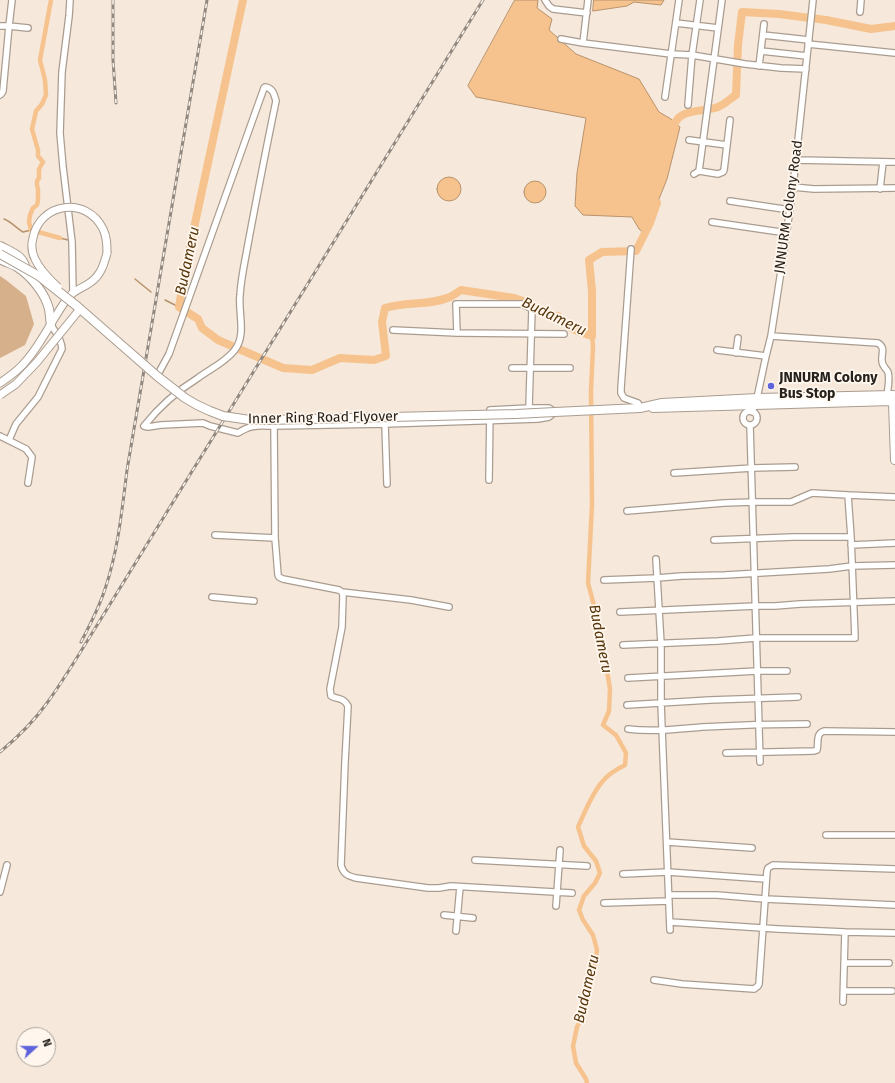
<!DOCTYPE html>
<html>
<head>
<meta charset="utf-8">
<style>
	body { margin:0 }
	#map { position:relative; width:895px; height:1083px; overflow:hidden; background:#f6e8da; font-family:"Fira Sans",sans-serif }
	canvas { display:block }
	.north { position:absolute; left:16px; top:1027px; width:40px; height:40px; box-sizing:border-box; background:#fff7ee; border:1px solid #a8a19a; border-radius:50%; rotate:69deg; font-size:11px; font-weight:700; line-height:16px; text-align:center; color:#26211c }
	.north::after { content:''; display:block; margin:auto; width:14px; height:18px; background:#6064dc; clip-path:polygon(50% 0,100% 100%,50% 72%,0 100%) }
</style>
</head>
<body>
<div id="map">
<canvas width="895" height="1083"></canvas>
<div class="north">N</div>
</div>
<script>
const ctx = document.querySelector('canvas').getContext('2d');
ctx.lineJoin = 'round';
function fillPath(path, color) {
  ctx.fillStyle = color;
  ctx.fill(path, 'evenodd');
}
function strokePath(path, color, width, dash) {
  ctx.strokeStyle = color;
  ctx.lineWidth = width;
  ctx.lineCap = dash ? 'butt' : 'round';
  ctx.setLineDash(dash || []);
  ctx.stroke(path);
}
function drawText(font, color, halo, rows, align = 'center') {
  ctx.font = font + ' "Fira Sans",sans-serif';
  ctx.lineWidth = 3.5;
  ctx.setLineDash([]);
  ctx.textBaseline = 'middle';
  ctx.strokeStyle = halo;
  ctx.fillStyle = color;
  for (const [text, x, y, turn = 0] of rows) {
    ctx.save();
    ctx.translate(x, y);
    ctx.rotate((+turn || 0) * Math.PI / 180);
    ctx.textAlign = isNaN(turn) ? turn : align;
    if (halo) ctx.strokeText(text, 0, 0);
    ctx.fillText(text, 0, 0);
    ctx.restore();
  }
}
fillPath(new Path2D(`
	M0,276l6,4 20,16 8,28 -9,21 -25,13z`), '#d5b08a');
const water = new Path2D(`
	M515,0h23l-1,8 15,11 -3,11 27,24 63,25 20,33 12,7 9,8 -13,52 -22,55 -6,-5 -7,-12 -49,-2 -8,-9 2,-33 9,-55 -110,-21 -8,-11z
	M594,0h70l-3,5 -27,-3 -7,4 -34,5z
	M437 189a12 12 0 1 1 24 0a12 12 0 1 1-24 0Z
	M524 192a11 11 0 1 1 22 0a11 11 0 1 1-22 0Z`);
fillPath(water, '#f6c38e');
strokePath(water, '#b8926c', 1);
strokePath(new Path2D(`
	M4,219c8,3 12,9 19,13l8,-2
	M60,238l8,2
	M135,279l16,13
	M165,300l14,7`), '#b8926c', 1.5);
strokePath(new Path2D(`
	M51,0l-11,60 5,20 1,15 -4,9 -6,7 -4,18 6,21v6l5,6 -4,7v9l-2,3v4l1,4v11l-1,5 -4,3 -3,7 -1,7 2,8 29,8
	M587,1083l-1,-4 -10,-16 -3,-17 4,-19 6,-12 10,-40 4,-25 -4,-15 -10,-15 -4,-10 5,-14 11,-13 5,-10 -4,-12 -12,-15 -6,-19c7,-15 13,-32 24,-45 6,-8 15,-13 23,-17l1,-12 -10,-18 -13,-10 6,-14 1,-22 -10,-61 -12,-45 4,-78 -1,-114 2,-45 -1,-10`), '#f6c38e', 4.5);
strokePath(new Path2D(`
	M243,0l-58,270 -6,37 19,12 4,9 16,12 65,28 29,2 28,-12 34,2 12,-4 -4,-34 3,-14c21,-7 45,-2 65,-11 4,-2 8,-5 11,-7l53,8 15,5 19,12 10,1c12,13 17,15 34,20v-45l-3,-31 13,-8 34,-1 14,-28 7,-20
	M673,132c1,-25 28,-19 45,-25 6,-2 13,-9 18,-12l2,-50 4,-33 37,2 47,6 45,9 24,-3`), '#f6c38e', 8);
const minor = new Path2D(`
	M12,0l-3,26 19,2
	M70,0l-1,16 -7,56 -2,61 3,34 9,75 1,50
	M545,0l4,6 4,3 34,4
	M860,12l1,-12
	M676,23l42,5
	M0,26h9l-6,65 -1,2 -2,2
	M763,35l46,5
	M561,39l22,4 88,11 21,1 53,9 36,4 25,1
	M583,43l5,-43
	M808,44l87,9
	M761,51l46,5
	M759,66l5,-42
	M665,97l14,-97
	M688,105l4,-50 8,-55
	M689,140l38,5
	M796,160l99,2
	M699,171l23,-171
	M694,174l5,-3 19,3 5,-2 1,-2 6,-50
	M793,187l21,2 81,-1
	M880,189l3,-27
	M730,201l60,9
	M712,222l75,11
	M631,249l-10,139v5l3,5 14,5 2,5
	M393,330l64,3 107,1
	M457,333l-1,-29h66l10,5 -3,99 -39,2 -1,70
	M771,336l107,7c8,5 3,11 4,18 0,5 4,7 6,11 2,7 0,16 -1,23
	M717,350l49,6
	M736,353l2,-15
	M512,368h58
	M157,376l12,-22 95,-266 1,-1c8,1 9,7 11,14 -10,48 -19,95 -28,143 -3,17 -7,34 -8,51 -2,19 7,40 -6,56 -10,12 -24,18 -36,27 -21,13 -39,29 -54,48l4,1 13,-2 42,-2 7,3 28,7c14,-9 20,-7 36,-7
	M743 418a7 7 0 1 1 14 0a7 7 0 1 1-14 0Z
	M752,412l5,-14 9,-42 5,-20 12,-78 10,-71 20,-187
	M385,424l153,-5 11,-2 6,-5 -6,-4h-20
	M750,425l10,337
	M0,436l26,13 6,8 -4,26
	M9,440l7,-16 22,-27 24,-48c0,-9 -7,-18 -11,-24
	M674,473l78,-5 43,-1
	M387,484l-2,-60 -111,2 1,112 3,37 1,2 4,2 56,11 3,2 69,8 38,7
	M627,511l97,-8 29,-1h38l21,-9 36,2
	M215,535l60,3
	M714,540l79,-3h58
	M851,545l44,-2
	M656,559l5,85v59l9,227
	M604,580l53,-2 25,-2 43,-1 104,-6 23,-3 43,-1
	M342,592l1,3 -1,32 -12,62 1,7c8,4 12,1 17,10l-3,56 -4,103c2,9 7,11 15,13l72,10h11l12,-2 121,7
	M212,597l42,4
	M620,612l136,-6h19l25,-2 95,-3
	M623,645l95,-4 38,-3h99l-4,-101 -3,-42 47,2
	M628,678l129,-7h30
	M627,705l83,-5 88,-3
	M628,729c25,3 49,0 74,-2 35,-2 70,-3 105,-3
	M726,753l88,-2 3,-1c2,-7 -2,-16 7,-19l71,1
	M826,835h69
	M667,842l85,6
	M475,860l112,6
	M623,874l45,-2 98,7
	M0,892l7,-27
	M669,895h48l48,4 130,6
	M604,903l65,-2
	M556,906l4,-56
	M444,915l29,3
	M670,922l108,7 67,3 50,1
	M456,931l4,-44
	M844,963h45
	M654,980l28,4 72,5 4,-3 1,-2 8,-113 1,-3 5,-3 122,4
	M844,991h48
	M843,1002l2,-70`);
const tertiary = new Path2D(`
	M0,383c9,-6 19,-13 26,-22 16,-18 26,-42 41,-62 7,-10 15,-10 24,-17 10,-7 13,-18 16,-29`);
const primary = new Path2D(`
	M0,246c13,7 26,10 26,27
	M0,259c5,3 12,5 17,8 14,9 28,26 32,42 1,5 1,11 2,16
	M893,403l2,57
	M653,408l239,-7
	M555,412l85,-4 22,-5 95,-5 136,-3`);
strokePath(minor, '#aa9d90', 8);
strokePath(tertiary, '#aa9d90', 9);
strokePath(primary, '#aa9d90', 10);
strokePath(minor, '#fff', 5.5);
strokePath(tertiary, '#fff', 7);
strokePath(primary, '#fff', 8);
const rail = new Path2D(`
	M113,0v60l3,43
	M81,642c9,-17 18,-34 24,-53 13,-38 17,-79 22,-119l80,-470
	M0,752c17,-14 34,-31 47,-49 19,-26 35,-54 52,-81l384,-622`);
strokePath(rail, '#92887f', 3);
strokePath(rail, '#fff7ee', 1.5, [4.5]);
const tertiaryBridge = new Path2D(`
	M58,287c-9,-8 -18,-17 -23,-28 -3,-6 -4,-14 -2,-21 7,-36 54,-42 70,-9 4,8 4,16 4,24
	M0,395l16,-11 21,-22 43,-53`);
const primaryBridge = new Path2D(`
	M0,254l39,22 39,31 79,69 28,22 12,7 13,6 13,5 27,4h17l249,-6 39,-2`);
strokePath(tertiaryBridge, '#aa9d90', 9, []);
strokePath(primaryBridge, '#aa9d90', 10, []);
strokePath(tertiaryBridge, '#fff', 7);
strokePath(primaryBridge, '#fff', 8);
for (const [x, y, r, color] of [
	[771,386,4,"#6064dc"]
]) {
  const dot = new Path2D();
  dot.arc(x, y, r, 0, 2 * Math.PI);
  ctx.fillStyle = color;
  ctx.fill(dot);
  strokePath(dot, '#fff7ee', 1.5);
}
drawText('14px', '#26211c', '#fff7ee', [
	["JNNURM Colony Road",789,207,-82],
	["Inner Ring Road Flyover",323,418,-1]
]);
drawText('bold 14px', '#26211c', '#fff7ee', [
	["JNNURM Colony",779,378],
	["Bus Stop",779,394]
], 'left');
drawText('italic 15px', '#56350a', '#fff7ee', [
	["Budameru",188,261,-78],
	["Budameru",554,317,26],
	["Budameru",600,639,79],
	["Budameru",587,989,-77]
]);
</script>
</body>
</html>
